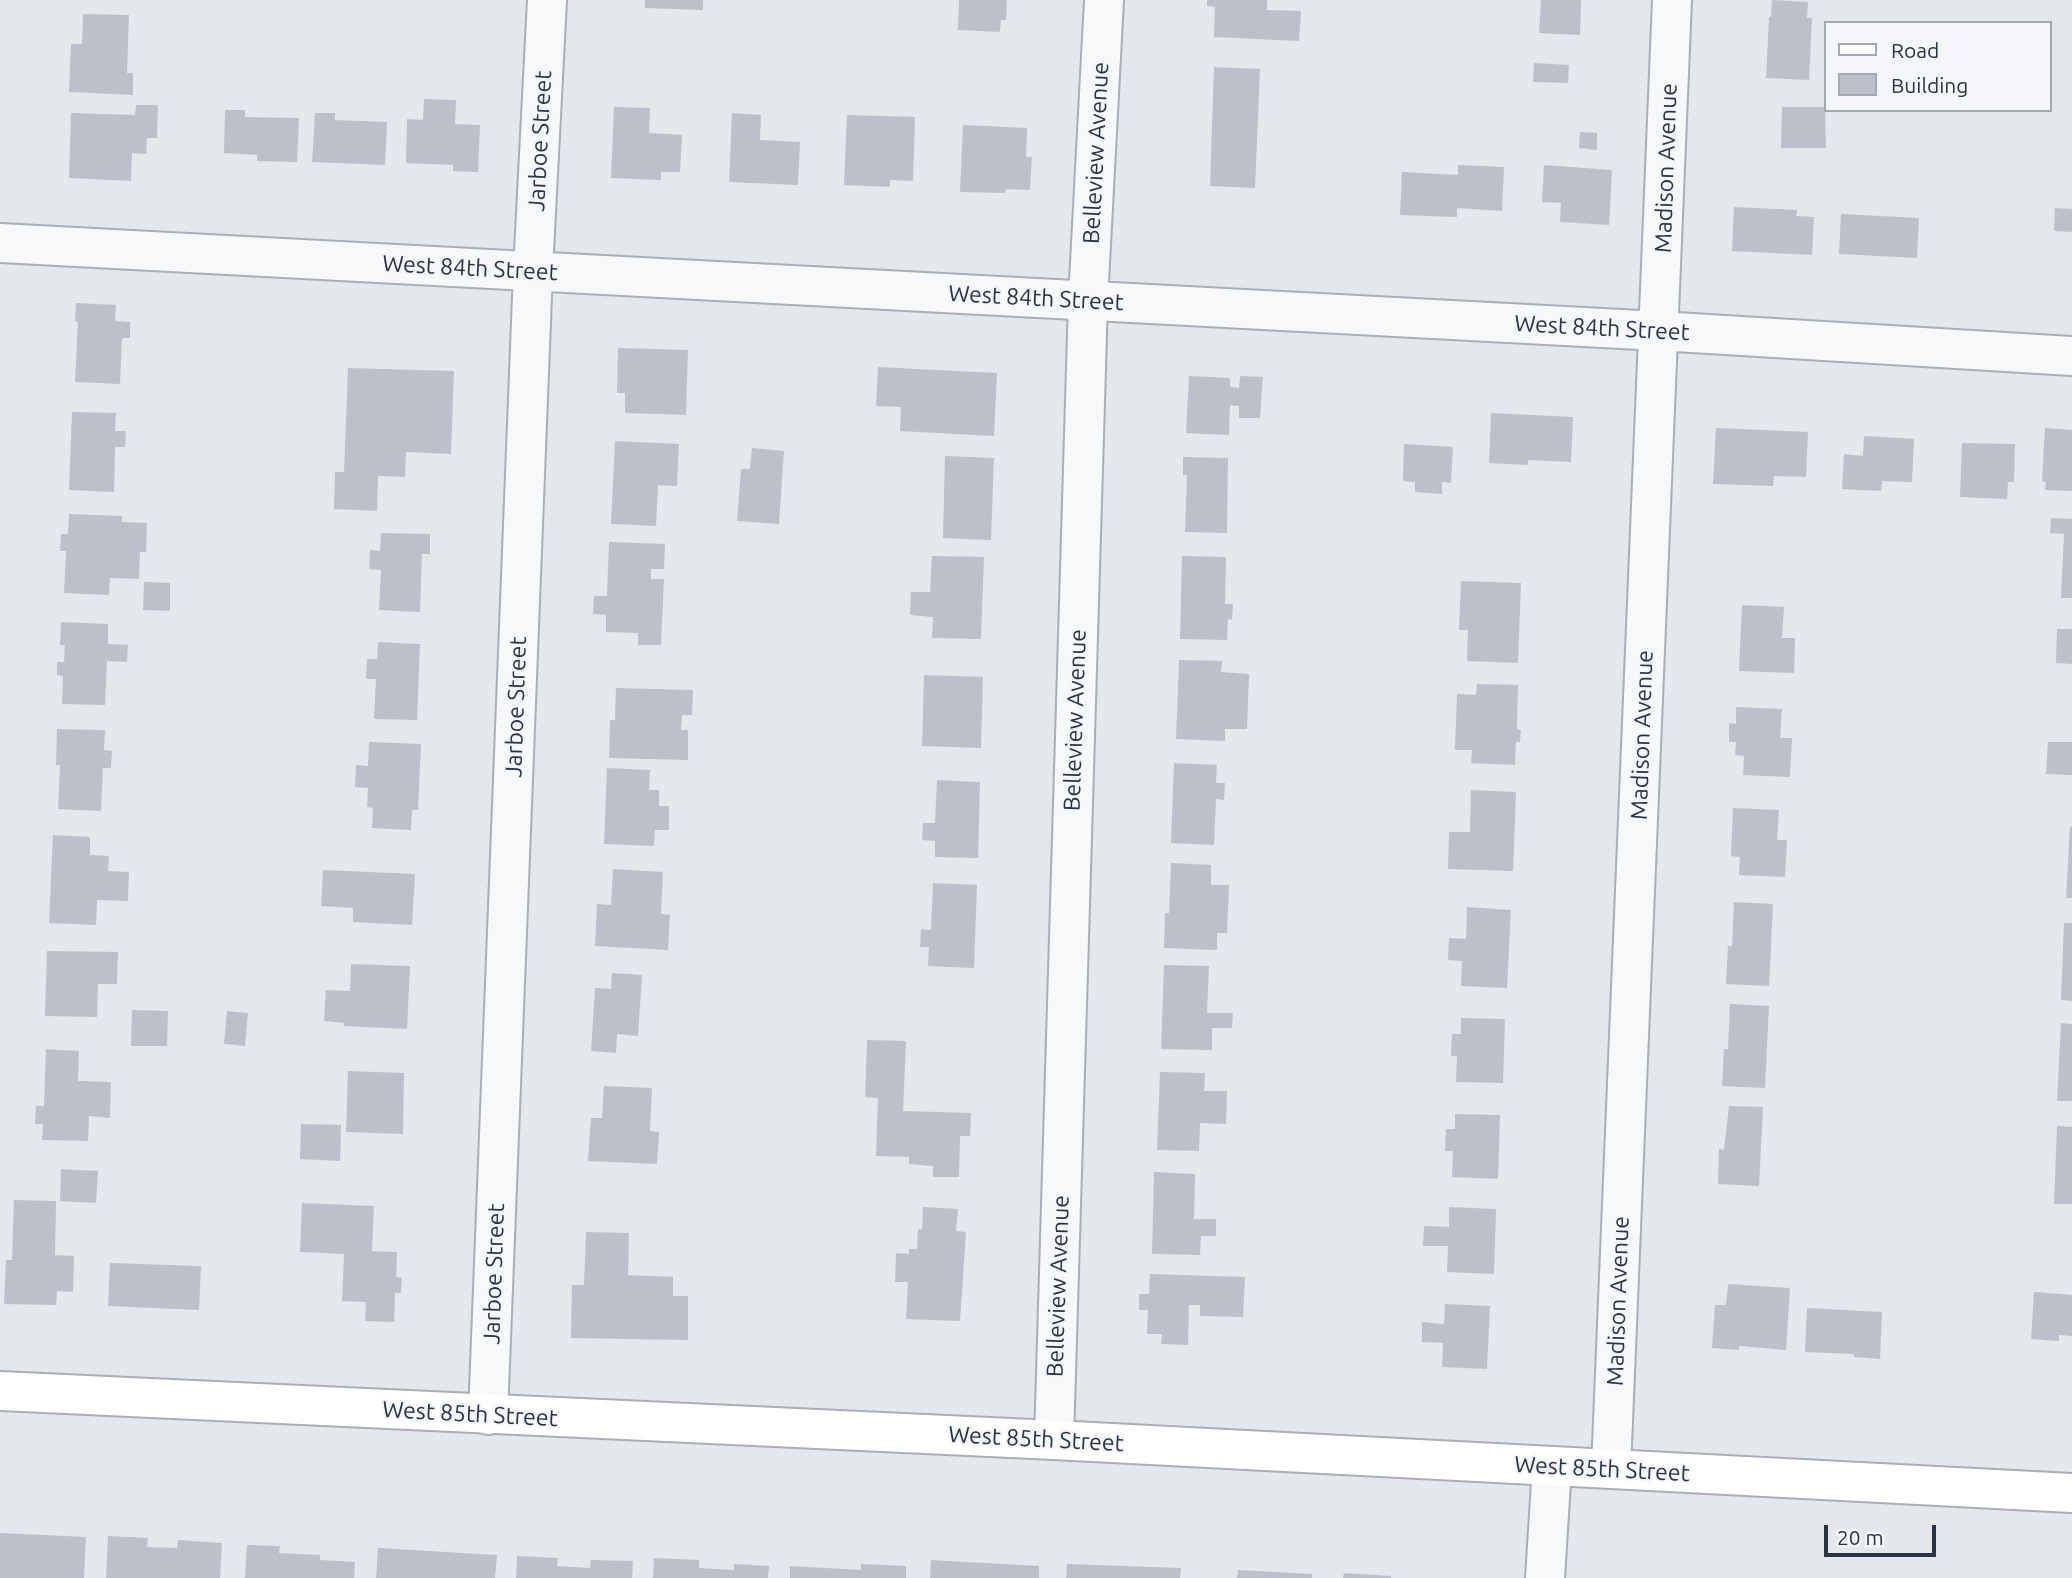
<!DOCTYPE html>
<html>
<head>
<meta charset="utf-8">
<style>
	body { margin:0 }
	#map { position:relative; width:2072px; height:1578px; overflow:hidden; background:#e4e7ec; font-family:Ubuntu,sans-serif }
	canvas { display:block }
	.legend { position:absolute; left:1824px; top:21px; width:228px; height:91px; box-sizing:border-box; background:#f4f6f9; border:2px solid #a4a8b1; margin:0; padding:9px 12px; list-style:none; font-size:21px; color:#2b3445 }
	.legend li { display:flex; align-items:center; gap:14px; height:35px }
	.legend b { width:35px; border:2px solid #a4a8b1 }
	.scale { position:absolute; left:1824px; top:1525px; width:112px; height:32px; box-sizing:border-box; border:4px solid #2b3445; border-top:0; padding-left:9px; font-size:21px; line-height:24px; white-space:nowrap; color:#2b3445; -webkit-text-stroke:5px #f4f6f9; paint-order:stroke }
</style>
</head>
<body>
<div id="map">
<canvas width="2072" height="1578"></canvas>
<ul class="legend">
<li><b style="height:9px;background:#fff"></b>Road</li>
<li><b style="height:19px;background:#bbc0ca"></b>Building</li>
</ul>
<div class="scale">20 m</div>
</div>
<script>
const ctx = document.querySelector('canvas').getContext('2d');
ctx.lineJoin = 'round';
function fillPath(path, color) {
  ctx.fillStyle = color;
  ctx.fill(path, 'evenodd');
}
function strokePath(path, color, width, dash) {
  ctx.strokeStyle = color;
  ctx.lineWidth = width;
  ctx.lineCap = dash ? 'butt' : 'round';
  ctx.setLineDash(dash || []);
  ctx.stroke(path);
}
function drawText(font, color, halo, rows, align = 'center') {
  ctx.font = font + ' Ubuntu,sans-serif';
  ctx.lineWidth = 5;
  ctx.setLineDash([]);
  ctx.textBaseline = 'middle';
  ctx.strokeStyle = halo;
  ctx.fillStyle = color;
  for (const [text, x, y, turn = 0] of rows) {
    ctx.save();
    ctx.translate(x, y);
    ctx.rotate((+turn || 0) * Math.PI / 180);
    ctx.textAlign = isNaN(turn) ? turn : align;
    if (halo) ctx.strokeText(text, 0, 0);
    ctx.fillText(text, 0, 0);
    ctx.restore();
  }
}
fillPath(new Path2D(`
	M645,0h58v10l-58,-2z
	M959,0h48l-1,20h-5l-1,12 -42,-2z
	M1207,0h60v10l34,1 -2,30 -85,-4 1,-30 -8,-1z
	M1541,0h40l-1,35 -41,-2z
	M1772,0l36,2 -1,16h5l-3,62 -43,-2 3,-61h2z
	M83,14l46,1 -2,58h6v22l-64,-3 2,-48h11z
	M1534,63l35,2 -1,18 -35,-1z
	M1214,67l46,2 -5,119 -45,-2z
	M424,99l32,1 -1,24 25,1 -2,47 -25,-1v-6l-47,-2 1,-44 16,1z
	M136,105h22l-1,33h-10l-1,16 -14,-1 -1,28 -62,-3 2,-65 64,2z
	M614,107l36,1 -1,25 33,2 -2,37h-19v8l-50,-2z
	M1782,107h43l1,41h-45z
	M225,110h20v7l54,1 -2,44 -40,-1v-6l-33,-2z
	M315,113h20v7l52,2 -2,43 -73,-3z
	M732,113l29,2 -1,25 40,2 -2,43 -69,-3z
	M847,115l68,2 -2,64 -23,-1v7l-46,-2z
	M963,125l64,3 -1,29h6l-2,33 -24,-1 -1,4 -45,-1z
	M1580,132l17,1v17l-18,-2z
	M1458,165l46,2 -2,44 -45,-3v9l-57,-2 2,-43 56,3z
	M1544,165l68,5 -3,55 -49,-3 1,-19 -19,-1z
	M1734,207l63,3 -1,6 18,1 -2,38 -80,-4z
	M2055,208l17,1v23l-18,-1z
	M1841,214l78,4 -2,40 -78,-4z
	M76,303l40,2 -1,16 15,1v16h-8l-2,46 -45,-2 3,-60 -3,-1z
	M618,348l70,2 -2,65 -61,-2v-20h-8z
	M878,367l119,6 -3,63 -94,-5 1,-24 -25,-1z
	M348,368l106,3 -3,83 -45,-2 -1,25 -27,-1 -1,35 -43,-2 1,-37h9z
	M1189,376l41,2v9l9,1 1,-12 23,1 -3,41h-21v-12l-9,-1 -1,30 -43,-2z
	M72,412l44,1 -1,18h11l-1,16h-10l-1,45 -45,-2z
	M1491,413l82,4 -2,45 -43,-2v5l-39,-2z
	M1716,428l92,4 -2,45 -32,-1 -1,10 -60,-2z
	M2045,428l27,2v61l-27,-1 1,-8 -4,-1z
	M1864,436l50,3 -2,43 -30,-1 -1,10 -39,-2 2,-35 19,2z
	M615,441l64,3 -2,42 -19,-1 -2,41 -45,-2z
	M1962,443l53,1 -1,38h-6l-1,17 -47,-2z
	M1404,444l49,3 -2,36 -9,-1v12l-27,-2v-10l-12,-1z
	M752,448l32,3 -5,73 -42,-3 4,-52h9z
	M945,456l49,2 -3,82 -48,-2z
	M1183,457l45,1 -1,75 -42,-1 2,-57h-4z
	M69,514l53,2v6l25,1 -1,29h-6l-1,27 -29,-1 -1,17 -45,-2 2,-42h-6l1,-17h7z
	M2051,518l21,1v79h-11l3,-64 -14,-1z
	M381,533l49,1v20h-8l-2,58 -41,-2 2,-40 -12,-1 1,-19 10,1z
	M609,542l56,2 -1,25h-13v10h13l-3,66h-23v-12l-32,-1v-17l-13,-1 1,-18h13z
	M932,556l52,1 -3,82 -49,-1 1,-21 -23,-2 1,-23h19z
	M1182,556l44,1 -1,47h8l-1,16 -4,-1 -1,21 -47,-1z
	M1461,581l60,2 -3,80 -51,-2 1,-31h-9z
	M144,582l26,1v28l-27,-1z
	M1742,605l42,2 -2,31h13l-1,35 -55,-2z
	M61,622l47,2v20l20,1 -1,17 -20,-1 -2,44 -43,-1 1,-28 -6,-1v-13h7l1,-17h-5z
	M2057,629h15v35l-16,-1z
	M378,642l42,2 -3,76 -43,-1 2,-40h-10l1,-20h10z
	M1179,660l43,1 -1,11 28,2 -2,55h-22v12l-49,-2z
	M924,675l59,2 -2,71 -59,-2z
	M1477,684l41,1 -1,44 4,1 -1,12h-4l-1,23 -44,-2 1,-13h-17l2,-56 19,1z
	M616,688l77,2 -1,25h-10l-1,15h7v30l-79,-2 1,-38h5z
	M1736,707l46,2 -2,29h12l-2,39 -47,-2 1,-19 -9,-1 1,-13h-7v-19l7,1z
	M57,729l48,1 -1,20 8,1 -1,17h-8l-2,43 -43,-2 2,-44h-4z
	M369,742l52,2 -3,66h-6l-1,20 -39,-2 1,-20 -6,-1 1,-19 -13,-1 1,-22 12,1z
	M2048,742h24v33l-26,-1z
	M1174,763l43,2 -1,18h9l-1,17 -8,-1 -2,46 -43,-2z
	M607,768l43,2 -1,20h10v16h10v24h-14l-1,16 -50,-2z
	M937,780l43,2 -2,76 -43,-1v-16l-13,-1 1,-17h12z
	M1471,790l45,2 -3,79 -65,-2 1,-37h21z
	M1733,808l46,2 -2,30h10l-2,37 -46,-2 1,-18 -9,-1z
	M2070,827h2v71h-6z
	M53,835l37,2v18l19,1 -1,15 21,1 -1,29 -31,-1 -1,25 -47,-2z
	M1171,863l40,2v20h18l-2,48h-10v17l-53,-2 1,-35h4z
	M613,869l50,3 -2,42 9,1 -2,35 -73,-4 2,-42 14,1z
	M323,870l92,4 -3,51 -59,-3v-14l-32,-2z
	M933,883l44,2 -3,83 -46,-2 1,-19h-9l1,-18 10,1z
	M1734,902l39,2 -4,82 -43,-2 2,-38h4z
	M1467,907l44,3 -4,78 -46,-2 1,-25 -14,-1 1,-22 17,1z
	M2064,923h8v78l-11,-1z
	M47,951l71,1 -1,32h-19l-1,33 -52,-1z
	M351,964l59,2 -3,63 -63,-3v-3l-20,-2 2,-31 24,1z
	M1164,965l45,1 -2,47h26l-1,15h-20v22l-51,-1z
	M612,973l30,2 -4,61 -21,-2 -1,19 -25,-2 4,-63 16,1z
	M1730,1004l39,2 -4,82 -43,-2 2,-37h4z
	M132,1010l36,1 -1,35h-36z
	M227,1011l21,2 -3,33 -21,-2z
	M1461,1018l44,1 -2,64 -47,-1 1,-26h-6l1,-22h9z
	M2061,1023l11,1v77h-15z
	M867,1040l39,1 -3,70 68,2 -1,23h-10l-1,41h-26v-11l-24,-2v-7l-33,-1 2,-58 -13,-1z
	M46,1049l33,2 -1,30 33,1 -1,36 -21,-2 -1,25 -46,-1 1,-16h-8l1,-18h8z
	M348,1071l56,2 -1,61 -57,-2z
	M1160,1072l45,1 -1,18h23l-1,33 -26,-1 -1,28 -42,-1z
	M604,1086l48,2 -2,43 9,1 -2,32 -69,-3 3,-43h11z
	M1729,1106l34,1 -4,79 -41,-2 1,-35 5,1z
	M1455,1114l45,1 -2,64 -46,-2 1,-26h-8l1,-22h9z
	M301,1124l40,1 -1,36 -40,-2z
	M2057,1126l15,1v77h-18z
	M61,1169l37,2 -2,32 -36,-2z
	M1154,1172l41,2 -1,45h22v17h-15l-1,19 -48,-1z
	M14,1200l42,1 -1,54 19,1 -1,36 -16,-1 -1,14 -52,-1 2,-44h6z
	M302,1203l72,3 -2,45 25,1 -1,25 6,1 -1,15h-6l-1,29 -29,-1 1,-19 -24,-1 2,-47 -44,-2z
	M923,1207l35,2 -2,22 10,1 -6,89 -54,-2 2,-37h-13l1,-29 13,1v-5h8l1,-20h4z
	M1449,1207l47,2 -2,65 -47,-2 1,-26h-25l1,-20 25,1z
	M586,1232l43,1 -1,42 45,2v19h15v44l-117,-2 1,-53h12z
	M110,1263l91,3 -2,44 -91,-4z
	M1150,1274l95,3 -2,40 -43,-1v-11h-11l-1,40 -27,-1 1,-10h-15l1,-24h-9v-16h10z
	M1728,1284l62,4 -4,62 -47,-4v4l-27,-2 3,-43h11z
	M2034,1292l38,3v41l-13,-1v6l-28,-2z
	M1445,1304l45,2 -3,63 -45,-2 1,-24 -21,-1v-20l22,2z
	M1807,1308l75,4 -2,47 -26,-2v-3l-49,-2z
	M0,1533l86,4 -2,41h-84z
	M108,1536l40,2 -1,9 30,1 1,-8 44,3 -2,35h-114z
	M247,1545l33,1 -1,7 41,2v5l35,2 -1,16h-109z
	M378,1548l119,7 -2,23h-119z
	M517,1556l41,2 -1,8 33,2 1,-8 42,1 -1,17h-116z
	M654,1558l45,2v8l35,2v-6l35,2 -1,12h-115z
	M931,1560l108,6v12h-109z
	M861,1564l45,2v12h-116v-12l71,4z
	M1067,1564l114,4 -1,10h-114z
	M1238,1570l74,4v4h-75z
	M1344,1573l47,3v2h-48z`), '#bbc0ca');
const street = new Path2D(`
	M0,243l1659,88 413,25
	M488,1415l45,-1144 14,-271
	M1054,1440l34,-1139 16,-301
	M1611,1469l61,-1469
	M1545,1578l7,-112`);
const secondary = new Path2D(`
	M0,1391l1054,49 1018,53`);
strokePath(street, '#a9aeb7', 42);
strokePath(secondary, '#a9aeb7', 42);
strokePath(street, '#f7f8fa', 38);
strokePath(secondary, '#fff', 38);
drawText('23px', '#2b3445', '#f4f6f9', [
	["Jarboe Street",540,141,-87],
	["Belleview Avenue",1096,153,-87],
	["Madison Avenue",1666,168,-88],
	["West 84th Street",470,268,3],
	["West 84th Street",1036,298,3],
	["West 84th Street",1602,328,3],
	["Jarboe Street",516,707,-88],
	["Belleview Avenue",1075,720,-88],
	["Madison Avenue",1642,735,-88],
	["Jarboe Street",494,1274,-88],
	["Belleview Avenue",1058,1286,-88],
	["Madison Avenue",1618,1301,-88],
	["West 85th Street",470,1414,3],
	["West 85th Street",1036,1439,3],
	["West 85th Street",1602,1469,3]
]);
</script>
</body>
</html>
